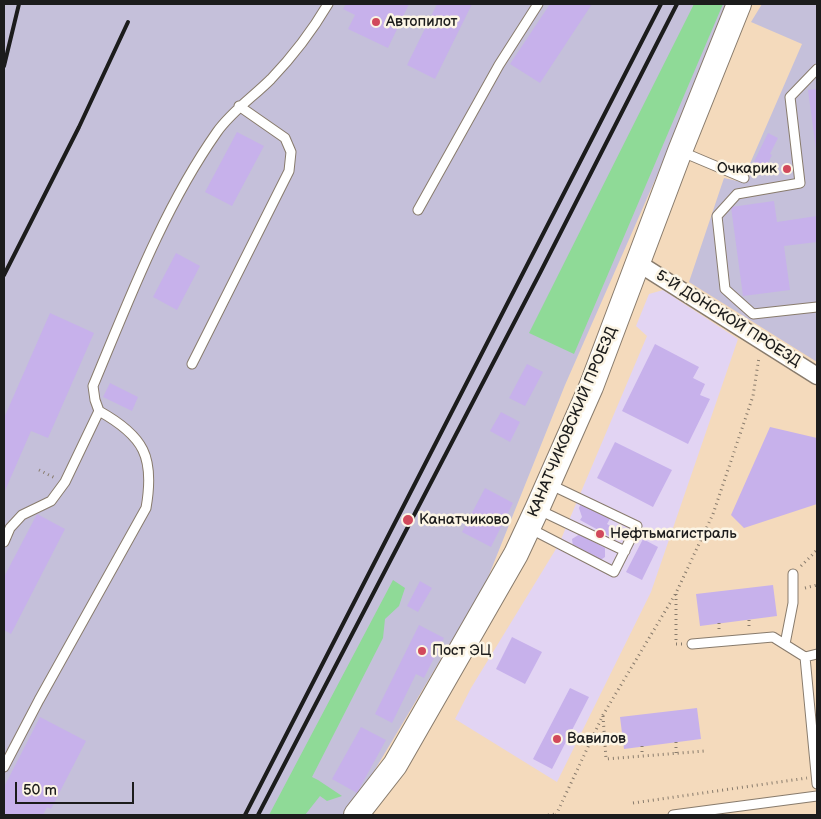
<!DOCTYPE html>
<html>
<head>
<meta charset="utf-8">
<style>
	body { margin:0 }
	#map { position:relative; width:821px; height:819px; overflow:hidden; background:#f4dabc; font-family:"Balsamiq Sans",sans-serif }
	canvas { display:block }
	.frame { position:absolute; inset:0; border:5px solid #1c1c1c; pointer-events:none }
	.scale { position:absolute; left:15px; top:782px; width:119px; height:22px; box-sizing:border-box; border:2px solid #1c1c1c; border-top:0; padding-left:6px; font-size:15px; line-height:18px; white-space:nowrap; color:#1c1c1c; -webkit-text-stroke:4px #fcf5e5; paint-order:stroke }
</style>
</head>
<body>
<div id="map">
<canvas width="821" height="819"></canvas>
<div class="frame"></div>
<div class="scale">50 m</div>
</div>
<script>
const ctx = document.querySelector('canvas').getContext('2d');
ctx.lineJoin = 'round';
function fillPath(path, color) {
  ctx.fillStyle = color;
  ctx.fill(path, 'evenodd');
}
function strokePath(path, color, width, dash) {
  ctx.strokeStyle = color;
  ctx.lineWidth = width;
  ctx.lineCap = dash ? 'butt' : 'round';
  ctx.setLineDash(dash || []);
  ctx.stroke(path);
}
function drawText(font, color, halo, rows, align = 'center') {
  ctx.font = font + ' "Balsamiq Sans",sans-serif';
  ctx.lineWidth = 5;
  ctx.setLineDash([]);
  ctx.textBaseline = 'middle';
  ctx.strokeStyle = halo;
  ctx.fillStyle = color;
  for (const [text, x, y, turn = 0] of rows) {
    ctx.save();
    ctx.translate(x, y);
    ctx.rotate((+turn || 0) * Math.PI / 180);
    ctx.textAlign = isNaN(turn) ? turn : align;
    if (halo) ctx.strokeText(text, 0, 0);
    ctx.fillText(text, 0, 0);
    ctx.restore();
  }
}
fillPath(new Path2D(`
	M663,290l75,49 -87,253 -94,190 -102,-63 16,-31 88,-144 88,-208 -11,-10 13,-32z`), '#e2d4f3');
fillPath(new Path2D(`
	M4,4h734l-28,51 -145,330 -80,200 -137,230h-344z
	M762,4h55v358l-128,-80 35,-104 18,4 60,-138 -51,-22z`), '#c5c0da');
fillPath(new Path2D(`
	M694,4h29l-149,350 -45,-21z
	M393,580l12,8 -6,18 -14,13 -2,19 -71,139 6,3 24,16 -15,5 -7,-5 -15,19h-36z`), '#8fda97');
fillPath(new Path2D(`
	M346,4h63l-21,44 -40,-19 7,-14 -12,-6z
	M437,4h35l-37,75 -28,-14z
	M550,4h42l-52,79 -30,-19z
	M817,89v60h-1l-8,-59z
	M237,132l27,14 -32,60 -27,-14z
	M768,133l10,5 -8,16 2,1 -5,10 -4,-2 -5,10 -8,-3z
	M774,201l3,21 40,-6v26l-33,4 6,44 -47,6 -12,-89z
	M176,253l24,13 -23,44 -24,-13z
	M50,313l44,20 -46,105 -17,-7 -27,62v-75z
	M655,344l44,23 -6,11 12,6 -5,11 10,4 -22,45 -66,-33z
	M527,364l16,8 -18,34 -16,-8z
	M110,383l28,14 -6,14 -29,-14z
	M501,412l19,10 -10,20 -20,-11z
	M770,427l47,11v66l-73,24 -13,-13z
	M615,442l57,28 -19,37 -56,-29z
	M485,488l28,15 -22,44 -29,-15z
	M582,501l29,16 -4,7 9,5v5l-5,3 -31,-17 2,-3 -3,-9z
	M37,514l28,15 -54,105 -7,-4v-53z
	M580,534l25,14v9l-6,4 -26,-14 -1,-8z
	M643,539l15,8 -16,33 -16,-8z
	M420,581l12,7 -14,24 -11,-6z
	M773,585l4,31 -77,10 -4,-32z
	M419,625l25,13 -20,40 -8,-4 -24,49 -17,-9z
	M512,637l30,15 -17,32 -29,-15z
	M570,688l19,9 -37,72 -19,-10z
	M697,708l4,31 -77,10 -4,-32z
	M40,717l46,24 -35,68 -4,-2 -4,8h-39v-28z
	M361,727l25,13 -29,53 -25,-14z`), '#c7b1eb');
const lane = new Path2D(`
	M817,69l-27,28 10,86 -63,11 -20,22 8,73 28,25 64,-7
	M680,151l64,27
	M418,210l81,-145 39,-61
	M192,364l97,-193 2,-19 -6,-14 -46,-32
	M537,509l88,42
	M529,528l85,44 23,-46 -88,-42
	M4,542l6,-14 12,-13 29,-14 14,-19 34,-71 -4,-11 -2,-14c36,-86 70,-177 124,-254 15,-21 36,-35 54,-53 22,-23 41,-48 57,-75
	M692,644l81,-7 32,20 12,-3
	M785,644l8,-41v-29
	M805,657l12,127
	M4,767l35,-67 107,-192c9,-51 -2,-72 -47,-97
	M673,815l144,-19`);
const street = new Path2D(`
	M638,263l179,113`);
const secondary = new Path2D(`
	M356,815l39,-50 121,-211 21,-45 54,-122 89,-236 59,-147`);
strokePath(lane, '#887b6c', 11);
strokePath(street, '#887b6c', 19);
strokePath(secondary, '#887b6c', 26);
strokePath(new Path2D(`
	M39,470l16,8
	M801,566l16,-16
	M805,588l12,-3
	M676,594v50h6
	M749,620v8
	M719,623v8
	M603,716l3,43 99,-8
	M642,746v10
	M676,753v-11
	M633,803l174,-25
	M548,815l8,-1
	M556,815l47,-100 73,-122 37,-79 40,-118 6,-39`), '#887b6c', 3, [1, 4]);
strokePath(lane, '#fff', 9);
strokePath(street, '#fff', 16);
strokePath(secondary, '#fff', 24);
strokePath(new Path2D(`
	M4,66l15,-62
	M4,275l75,-148 49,-105
	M245,815l416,-811
	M258,815l283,-544 136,-267`), '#1c1c1c', 4);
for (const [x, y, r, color] of [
	[376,22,5,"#d1495b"],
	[787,169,5,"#d1495b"],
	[408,520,6,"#d1495b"],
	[600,534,5,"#d1495b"],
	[422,651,5,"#d1495b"],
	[557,739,5,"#d1495b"]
]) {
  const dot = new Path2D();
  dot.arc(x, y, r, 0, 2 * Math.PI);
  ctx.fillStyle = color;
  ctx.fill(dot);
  strokePath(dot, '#fcf5e5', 2);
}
drawText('15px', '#1c1c1c', '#fcf5e5', [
	["Автопилот",386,22],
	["Очкарик",777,169,"right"],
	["Канатчиково",419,520],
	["Нефтьмагистраль",610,534],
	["Пост ЭЦ",432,651],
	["Вавилов",567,739]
], 'left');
drawText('15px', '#1c1c1c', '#fcf5e5', [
	["5-Й ДОНСКОЙ ПРОЕЗД",728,319,32],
	["КАНАТЧИКОВСКИЙ ПРОЕЗД",573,422,-67]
]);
</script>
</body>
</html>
